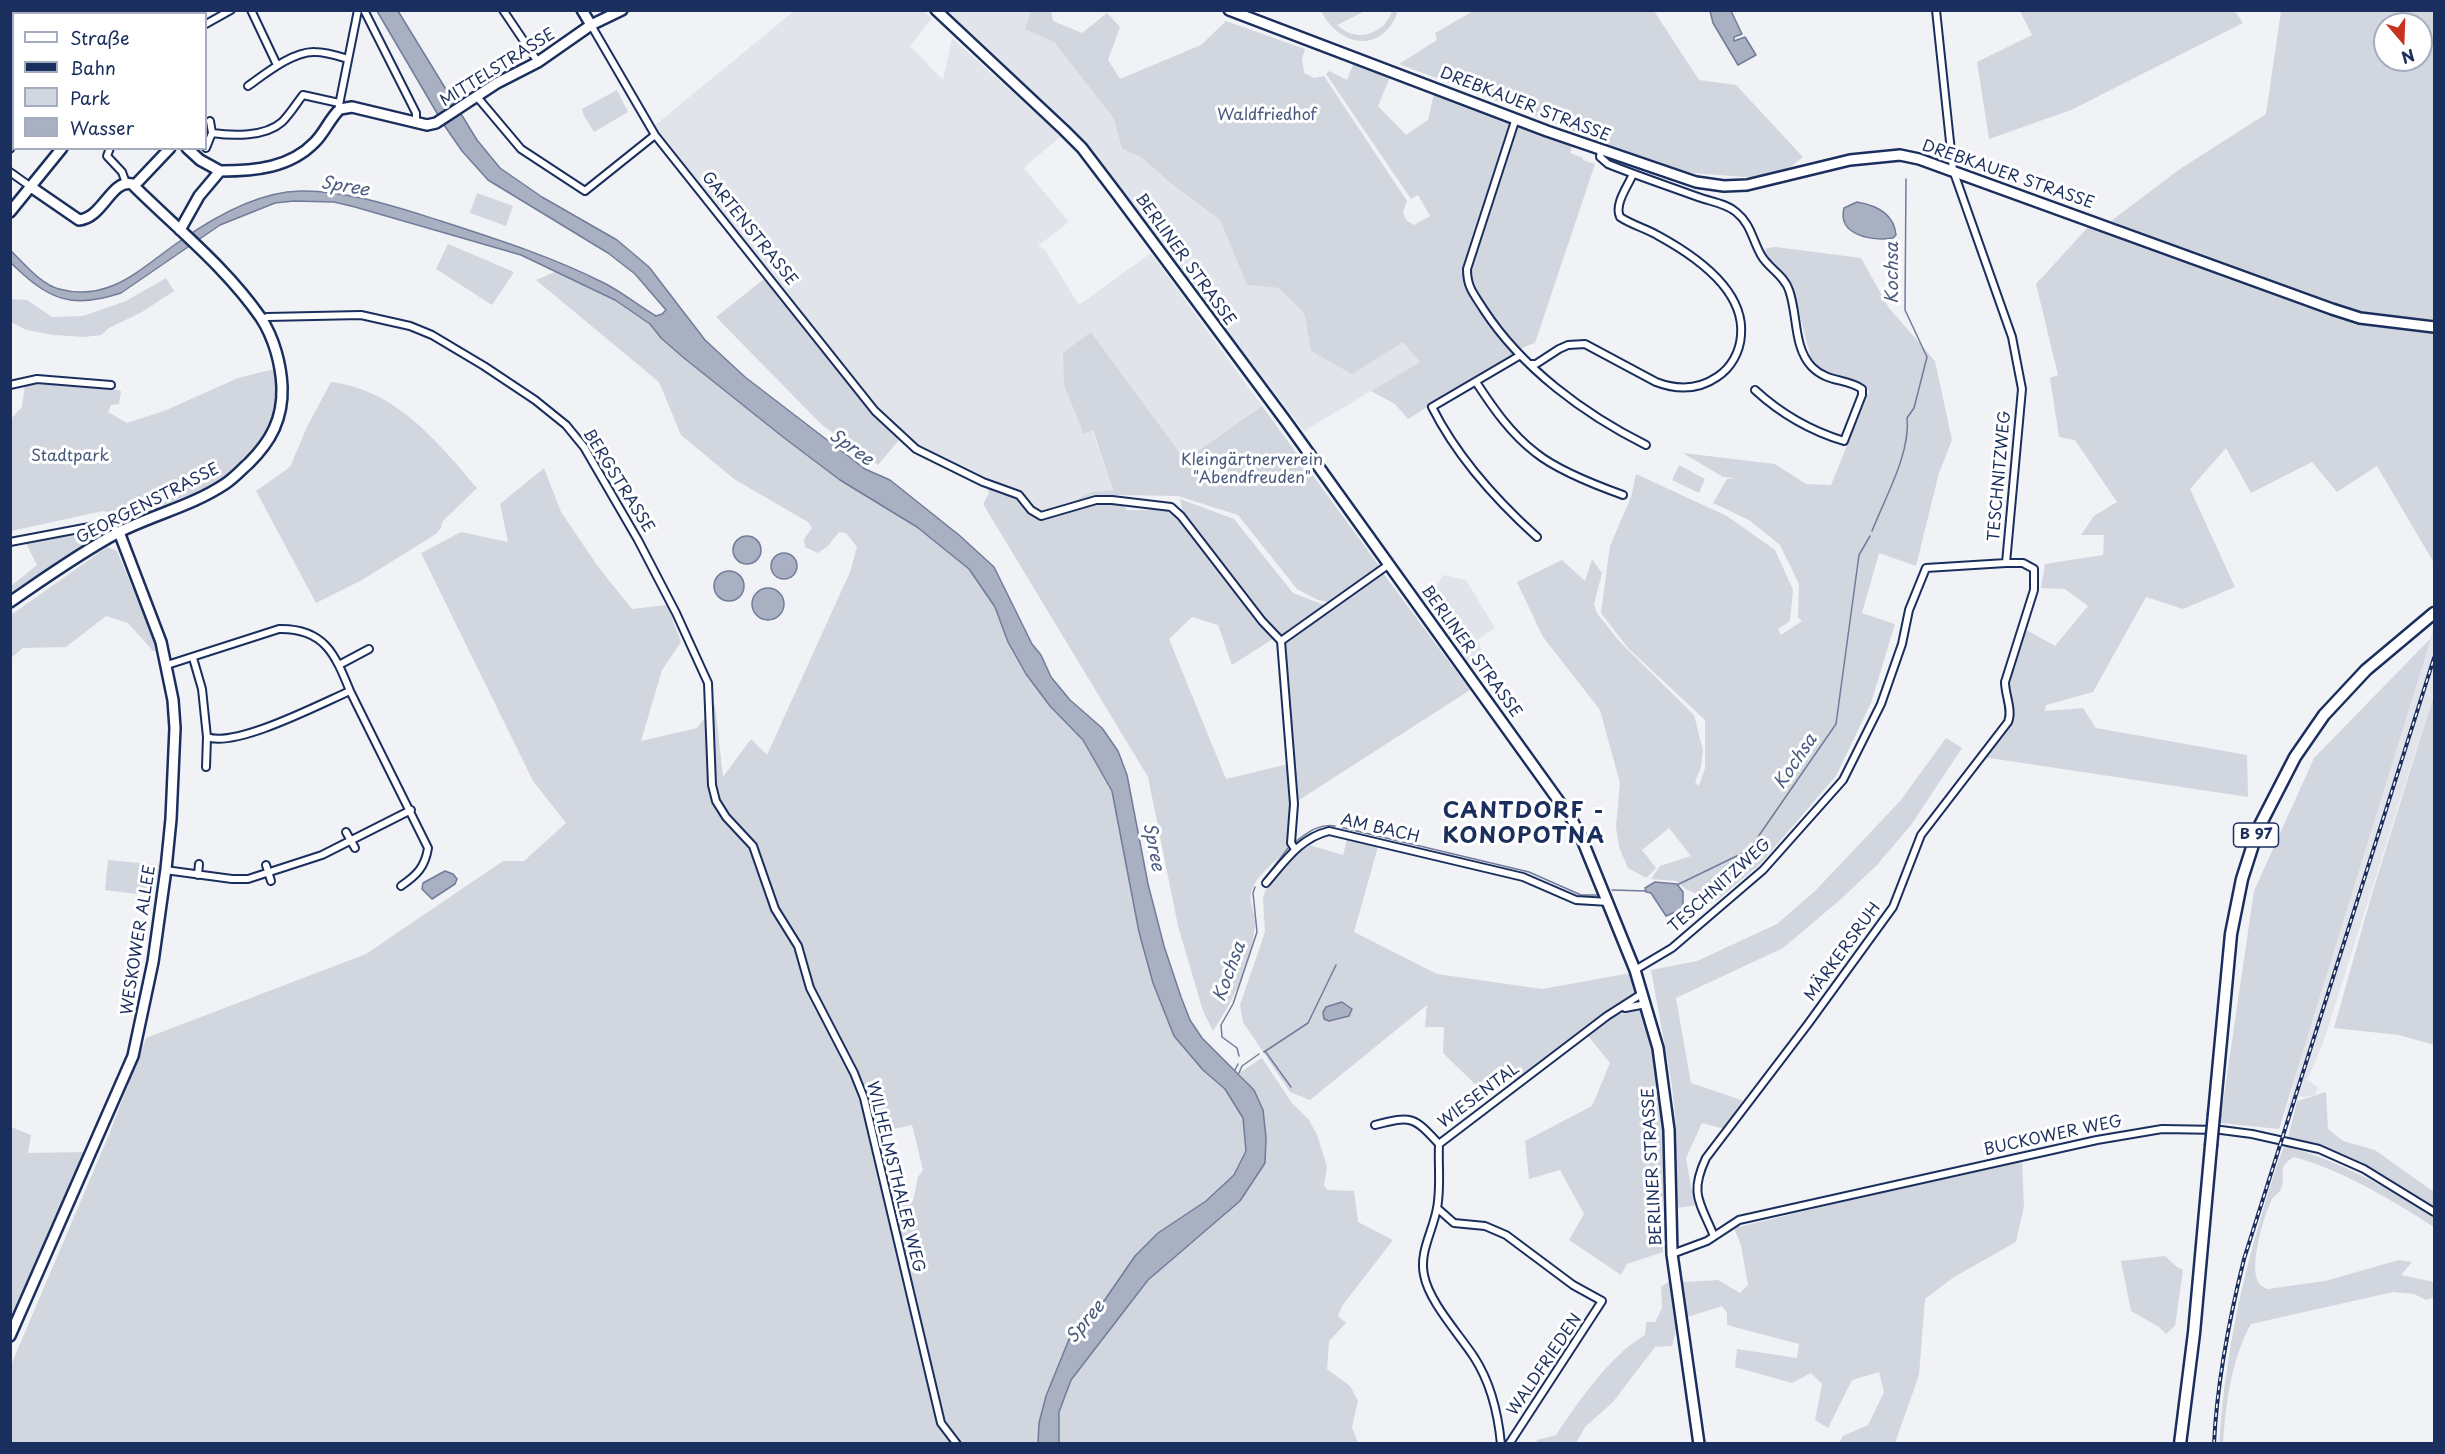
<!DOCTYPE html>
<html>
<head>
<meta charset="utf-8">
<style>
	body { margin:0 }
	#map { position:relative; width:2445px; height:1454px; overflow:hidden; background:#f1f2f5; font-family:"Playpen Sans",sans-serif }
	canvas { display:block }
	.frame { position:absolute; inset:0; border:12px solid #1b2f5e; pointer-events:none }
	.legend { position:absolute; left:12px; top:12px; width:195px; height:138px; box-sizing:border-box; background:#fff; border:2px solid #a4acbf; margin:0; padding:8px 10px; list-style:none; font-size:18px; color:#1b2f5e }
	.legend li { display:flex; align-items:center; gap:12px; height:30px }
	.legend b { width:30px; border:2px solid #a4acbf }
	.north { position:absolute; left:2373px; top:12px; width:60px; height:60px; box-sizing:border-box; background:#fff; border:2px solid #a4acbf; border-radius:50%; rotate:161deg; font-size:16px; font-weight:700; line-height:24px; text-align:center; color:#1b2f5e }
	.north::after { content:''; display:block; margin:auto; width:21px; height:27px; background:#c8321e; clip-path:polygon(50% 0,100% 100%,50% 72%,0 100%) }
</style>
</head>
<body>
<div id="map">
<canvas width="2445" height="1454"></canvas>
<div class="frame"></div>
<ul class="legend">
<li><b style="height:8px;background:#fff"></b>Straße</li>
<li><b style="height:8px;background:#1b2f5e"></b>Bahn</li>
<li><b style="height:16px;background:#d2d6df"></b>Park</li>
<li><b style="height:16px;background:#a8b0c2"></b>Wasser</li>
</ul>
<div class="north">N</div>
</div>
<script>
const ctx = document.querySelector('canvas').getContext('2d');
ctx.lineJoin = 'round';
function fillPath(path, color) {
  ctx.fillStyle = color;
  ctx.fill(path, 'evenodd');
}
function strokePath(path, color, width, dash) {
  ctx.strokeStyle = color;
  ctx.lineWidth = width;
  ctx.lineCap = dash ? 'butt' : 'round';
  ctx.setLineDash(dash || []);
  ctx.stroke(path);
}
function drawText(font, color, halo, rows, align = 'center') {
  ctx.font = font + ' "Playpen Sans",sans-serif';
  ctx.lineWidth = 6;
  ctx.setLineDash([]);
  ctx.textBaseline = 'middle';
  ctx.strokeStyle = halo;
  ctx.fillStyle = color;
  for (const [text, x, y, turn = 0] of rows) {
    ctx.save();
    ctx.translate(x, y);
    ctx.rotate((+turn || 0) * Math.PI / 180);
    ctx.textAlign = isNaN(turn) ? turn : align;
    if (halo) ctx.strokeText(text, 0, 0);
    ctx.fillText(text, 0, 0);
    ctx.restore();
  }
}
fillPath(new Path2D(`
	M794,11h129l9,7 -22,28 33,34 9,-42 109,98 -37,32 45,54 -31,24 7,4 34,55 72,-52 111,153 -77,54 -94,-128 -7,102 8,-4 21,60 -21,2 -48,22 -60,-34 -64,-30 -40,-39 -227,-284z
	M942,11h89l-5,18 28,13 60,77 8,30 19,8 28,25 51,38 27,65 31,3 26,26 7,37 92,-9 17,20 -116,69 -222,-289z
	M1443,575l23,5 29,48 -18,12 4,8 -1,14 -7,8 -46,-70z
	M2434,626v67l-111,350 -16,37 11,7 -3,8 -12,2 -5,-1 -9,30 -5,-3 11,-45z`), '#e1e4ea');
fillPath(new Path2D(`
	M1031,11h20l2,10 29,12 25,-20 13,14 -12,33 12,19 81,-34 25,-24 79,28 -3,10 2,14 10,5 10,-2 83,125 -4,11 3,8 8,5 16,-9 -12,-21 -7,4 -85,-125 3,-3 18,9 7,-18 36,15 -12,29 28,29 22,-15 7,-31 137,57 -2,7 13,5v2l12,4 -60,179 -11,4 -116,72 -13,-15 -24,-13 49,-29 -17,-20 -51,32 -41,-23 -7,-38 -26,-25 -31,-3 -27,-65 -51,-38 -28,-25 -19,-8 -8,-30 -60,-77 -29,-13z
	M1321,11h44l-28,14c19,18 47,10 55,-14h6c-15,43 -58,37 -77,0z
	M1473,11h181l45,69 37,5 67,72 -20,16 -26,5 -65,-5 -57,-16 -87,-37 -149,-56 38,-24 -2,-7z
	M2020,11h215l8,12 -172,87 -82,29 -12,-77 55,-27z
	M2281,11h153v309l-75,-8 -132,-46 -116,-45 69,-52 86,-55zM2385,24h36v36h-36z
	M617,90l11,22 -34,20 -10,-16 -2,-7z
	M477,193l36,13 -7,20 -36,-13z
	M2090,225l231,87 45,12 68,7v232l-57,-97 -40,26 -25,-30 -61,31 -25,-45 -36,41 45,98 -52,22 -37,-12 -53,95 -47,13 -1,6 38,-3 13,20 151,27 1,42 -265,-40 30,-37 -4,-34 14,-58 32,18 33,-40 -23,-17 -24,-1 4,-24 58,-9 1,-20h-23l13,-19 23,-14 -42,-62 -16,-3 -9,-59 8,-3 -22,-91z
	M448,244l66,28 -22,33 -56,-36z
	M1776,247l85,11 28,50 46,53 17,79 -13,33 -23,93 -37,-13 -17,60 33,11 -24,79 -35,73 -76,88 -44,37 -29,-11 -11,-9 -25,-2 9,-13 31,-10 -22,-28 -27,22 14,18 -10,10 -18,-10 -9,-21 -3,-20 4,-44 -20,-73 -57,-73 -26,-55 45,-22 23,21 7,-22 10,14 -8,31 3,9 22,28 75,74 9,35 -2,17 -6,15 4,4 6,-18v-48l-77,-72 -27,-35 9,-67 21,-49 5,-23 91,42 48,34 18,40 -3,31 -12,8 3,6 21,-14 -4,-4 1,-33 -19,-39 -31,-25 -36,-17 14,-24 8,-1 -12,-1 -40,-24 92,11 31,20 25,1 38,-94 -10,-8 -32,-6 -14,-11 -21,-81 -30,-33 5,-4z
	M557,271l58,29 35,24 11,14 23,20 99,79 57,43 77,47 52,42 26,38 13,35 42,64 33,34 29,51 27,141 14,51 50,87 22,19 18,29 3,33 -12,24 -28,26 -48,32 -65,84 -21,15 -26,64 -7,27 -1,20 -1027,1v-79l97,-228 38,-99 220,-84 137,-93h21l42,-38 -33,-42 -112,-228 40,-21 47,10 -8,-38 44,-36 17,44 38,56 33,41 35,-4 14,37 -19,28 -21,71 56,-13 18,-24 8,73 28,-38 16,16 83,-183 7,-25 -11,-14 -7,-1 -11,14 -10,7 -13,-6 -1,-8 8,-11 -4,-6 -74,-43 -53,-44 -22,-53 -123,-102zM808,978l47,88 12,29 8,38 37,-8 11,45 -5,7 -5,24 -27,5 -25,-106 -9,-25 -46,-88z
	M166,278l8,13 -32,21 -33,16 -8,7 -17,2 -30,-2 -28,-5 -15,-8v-23l16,1 25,17 31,-1 43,-15z
	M764,279l109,134 26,27 -21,25 -56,-40 -106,-108z
	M1091,332l94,128 77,-54 118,161 -48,36 -14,-3 -21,-11 -59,-74 -60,-19 -62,-1 11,15h43l10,9 79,106 14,14 -41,26 -14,-40 -26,-8 -23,22 57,140 62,-15c1,21 7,60 1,79 -5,16 -35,30 -38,51 -2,10 5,21 4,31 -3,38 -22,76 -42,106l-10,-20 -25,-85 -30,-149 -165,-273 6,-11 -5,-13 36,13 12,17 12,4 48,-22 21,-2 -20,-60 -9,4 -20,-49 -1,-32z
	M274,369l3,30 -11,42 -33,33 -15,10 -85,33 -30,-6 -92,20 -1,-111 12,-13 3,-24 12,-3 67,6 17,5 -2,13 -8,1 -3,7 19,11 37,-12 74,-33z
	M331,382c65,8 106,59 146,106l-35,34 -1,6 -5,6 -74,46 -46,23 -60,-112 34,-24 17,-40z
	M1679,465l26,14 -6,14 -27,-13z
	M1180,499l54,20 59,74 34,13 -42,29 -8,-1 -13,-13 -81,-107z
	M101,528l8,3 -98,66v-11l26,-21 -11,-22z
	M107,547l10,4 42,100h-6l-25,-28 -22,-7 -40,31 -43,1 -12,10v-43z
	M1383,573l87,117 -174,112 -12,-159z
	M2431,638l-152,491 -59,-6 34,-232 60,-133z
	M2434,694v351l-35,-10 -65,-7 37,-131z
	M1946,738l16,10 -51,77 -34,40 -36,34 -58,49 -107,50 15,85 53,18 -19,28 -23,-6 -16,35 5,29 7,18 -22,3v-80l-4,-42 -21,-116 46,-9 80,-37 39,-34 85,-90z
	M1348,835l31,8 -25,89 83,42 105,15 89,-16 6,19 -30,21 -89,71 -20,-17 -21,19 -34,-33 1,-26h-19l2,-22 -117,95 -20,-8 -47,-70 -3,-17 25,-73 -2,-34 3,-9 27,-31 16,-13 34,10z
	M108,860l52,5 -7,31 -48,-6z
	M1643,1010l12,45 8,75v122l-36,12 -6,11 -52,-35 15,-26 -24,-44 -31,9 -4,-38 67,-35 18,-43 -22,-27 27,-21z
	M1262,1058l30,45 17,17 8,15 10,31 -3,20 4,4 26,1 4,31 35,18 -51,66 -4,10 8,7 -17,18 -2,28 23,17 8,15 -6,26 6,16h-299v-31l12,-32 77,-100 91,-79 26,-38 -11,-73 -15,-17z
	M2326,1092l2,37 15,12 32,9 59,42v17c-45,-31 -92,-57 -146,-71l9,-37z
	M11,1127l20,8 -3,18 58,-1 -75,176z
	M2285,1145c56,18 101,40 149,73v9c-42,-27 -92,-57 -140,-70 -19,11 -7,17 -13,32 -1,3 -7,7 -9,10 -8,16 -25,71 -12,86 0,0 7,4 8,4l57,-8 74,-21 13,2 -11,13 33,7v15l-8,3 -12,-6 -21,-2 -142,32c-20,36 -25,79 -28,119l-4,1c5,-78 20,-155 43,-230 7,-23 13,-47 23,-69z
	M2022,1159l2,47 -8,36 -62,35 -29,22 -6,76 -24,68h-56l4,-7 25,-11 16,-33 -5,-20 -27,8 -24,48 -13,-8 7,-36 -11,-11 -19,10 -57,-16 2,-18 60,9 2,-14 -72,-19v-12l-5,-7 -37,12 -5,-40 5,4 33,-2 22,13 8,-8 -7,-40 -7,-17z
	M2165,1256l12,11 6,3 -8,56 -9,8 -7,-7 -28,-16 -10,-50z
	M1671,1280l7,42 -6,24 -17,1 -42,55 -28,25 -9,16 -40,1 1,-4 19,-5c23,-34 53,-79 89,-100l1,-13h9l7,-14 -1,-21z`), '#d2d6df');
const water = new Path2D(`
	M377,11h21l79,129 23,28 42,29 75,43 32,27 56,73 40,37 120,92 25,11 69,55 35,32 38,77 9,11 10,22 19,23 32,28 16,23 9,24 21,109 16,62 17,51 9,23 12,18 52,52 9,20 3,27 -1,26 -25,38 -92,79 -77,100 -12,32v31h-21l1,-20 7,-27 26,-64 21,-15 42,-61 23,-23 48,-32 28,-26 12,-24 -3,-33 -18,-29 -22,-19 -29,-34 -21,-53 -14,-51 -27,-141 -29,-51 -33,-34 -24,-32 -18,-32 -13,-35 -26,-38 -52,-42 -77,-47 -57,-43 -99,-79 -23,-20 -11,-14 -35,-24 -94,-45 -166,-48 -21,-5 -40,-1 -19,2 -55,22 -99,68c-51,17 -73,6 -110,-30l-1,-13c14,13 30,34 49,39 51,14 83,-22 121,-48 34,-24 77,-49 120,-50 47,-1 96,16 141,30 55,18 109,35 161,61 19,9 35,23 54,34l6,-2 4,-4 -31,-36 -27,-21 -120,-73 -26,-29 -18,-26z
	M1710,11h21l11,23 -8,3v4l11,-4 11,18 -18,10 -25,-42z
	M1857,202c18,3 37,11 39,33l-3,3c-20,3 -56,-2 -49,-30z
	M733 550a14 14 0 1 1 28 0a14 14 0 1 1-28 0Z
	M771 566a13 13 0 1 1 26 0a13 13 0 1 1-26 0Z
	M714 586a15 15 0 1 1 30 0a15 15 0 1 1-30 0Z
	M752 604a16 16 0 1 1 32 0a16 16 0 1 1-32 0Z
	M445,871l8,3 4,5 -2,5 -23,15 -10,-10 1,-6z
	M1655,882l22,2 6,8v17l-17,7 -15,-23 -5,-1 -1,-4z
	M1342,1002l10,7 -3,7 -20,5 -5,-2 -1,-7 3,-5z`);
fillPath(water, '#a8b0c2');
strokePath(water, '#707c9a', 1.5);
strokePath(new Path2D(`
	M1872,531c13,-33 39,-79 35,-113l7,-10 13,-51 -22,-47 1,-131
	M1340,827l189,45 52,23h16
	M1295,842c12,-9 24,-19 40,-16
	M1266,877l22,-29
	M1677,885l72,-35 87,-126 23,-169 11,-19
	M1612,890l34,1
	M1265,1051l26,36
	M1264,1052l44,-29 28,-58
	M1239,1056l-2,-8 -15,-11 -1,-12 12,-21 24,-72 -4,-39 2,-6
	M1235,1070l3,-6
	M1239,1073l3,-7 17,-12`), '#707c9a', 1.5);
const street = new Path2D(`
	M251,10l26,55
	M364,10l52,103v10
	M503,10l35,52
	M44,14l3,-4
	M60,14v-4
	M206,24l25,-14
	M591,25l64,110 220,276 41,38 67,33 36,13 12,15 10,6 55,-16h16l59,7 10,9 81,105 19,20 13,163 -3,39 4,6
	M14,65v6
	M248,86c17,-12 45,-35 67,-34 11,0 23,4 33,7
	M478,98l43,51 64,42 70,-56
	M339,105l19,-95
	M1516,118l-49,151c0,19 7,25 17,41 38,58 100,104 162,135
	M212,133c21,3 53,4 70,-11 8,-8 14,-18 21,-27l36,8
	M110,148l-3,8 15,16 4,11
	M206,148l6,-15 -2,-12
	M10,149l4,-8
	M1601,150l-1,7 8,7c30,12 60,22 90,33 14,5 27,6 38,15 15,12 16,27 25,43 7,13 23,20 28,35 9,25 4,57 23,77 16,16 34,11 50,22v6l-18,46c-33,-10 -64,-28 -89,-51
	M10,172l21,15
	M262,319l5,-2 94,-2 49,11 22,9 52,31 51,34 31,25 18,22 54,93 38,73 32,70 4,102 4,16 10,16 27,29 22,63 23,37 12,42 44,85 10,25 77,325 16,21
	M1519,356l-87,51c25,50 64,93 105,130
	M1530,364h6l23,-15 9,-4 17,-1 71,38c21,8 42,8 61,-5 14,-9 23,-25 24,-42 4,-46 -49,-81 -84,-100 -12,-7 -25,-10 -37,-18 -6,-13 8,-31 13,-43
	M1476,382c17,26 35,52 60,71 20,16 62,33 87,42
	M10,385l27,-6 74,6
	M10,542l90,-17 9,-1 10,8
	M1281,641l107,-76
	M193,658l9,31 5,48c29,11 113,-33 143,-46
	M167,665l112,-36c45,-1 56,25 71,62l78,157c-3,19 -11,27 -27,38
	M339,665l30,-16
	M206,767l1,-30
	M346,832l9,16
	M266,865l5,16
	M165,870l67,9h16l74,-24 89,-45
	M198,875l1,-11
	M1266,883c19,-22 34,-45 63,-52l194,46 53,23 33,2
	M1635,970l37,-22 91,-78 80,-90 38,-76 21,-60 7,-34 17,-42 80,-5 16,-174 -10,-52 -59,-167 -17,-160
	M1625,1008l21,-4
	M1375,1125c37,-10 39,-8 64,19
	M1439,1144c-1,21 2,44 -2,64 -4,23 -18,44 -13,67 5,27 35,59 50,82 17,26 24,56 27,87
	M1439,1144l168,-128 36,-23
	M1437,1208l17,15 31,3 21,9 67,50 29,16 -93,143
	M1714,1236c-14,-34 -25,-42 -8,-78l102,-134 85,-117 28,-72 87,-113c5,-12 -3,-27 -3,-40l29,-92v-21l-11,-6h-17
	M1672,1254l35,-13 32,-21 358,-80 65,-11 59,1 31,4 67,15 45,20 70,43`);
const secondary = new Path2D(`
	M582,10l9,15
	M936,10l128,120 18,18 35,46 168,226 286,398 10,19 54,133 23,78 11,82 3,124 27,190
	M1229,10l318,121 149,51 28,4 23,-1 103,-25 50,-5 19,4 413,150 28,9 74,9
	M10,103l4,1
	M187,148l13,12 20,11
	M134,186l36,-38
	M10,212l52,-64
	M180,230l19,-34 21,-25c35,0 70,-3 95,-29 10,-10 15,-24 25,-33l12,-2 75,18 9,-2 61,-40 41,-21 53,-37 31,-15
	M10,602c35,-24 70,-49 107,-69 35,-18 75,-27 108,-49 9,-6 16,-14 24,-21 22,-22 34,-44 33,-76 -1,-23 -8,-49 -21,-69 -35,-51 -86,-91 -129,-134 -21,-5 -29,34 -53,36l-48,-33
	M10,1336l123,-280 20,-94 13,-93 5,-50 4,-91 -2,-28 -12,-58 -42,-110`);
const primary = new Path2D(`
	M2214,1114l17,-180 11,-55 16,-50 37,-72 29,-42 42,-45 68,-57
	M2180,1444l14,-111 17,-187`);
strokePath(street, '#1b2f5e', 10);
strokePath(secondary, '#1b2f5e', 14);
strokePath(primary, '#1b2f5e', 15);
strokePath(street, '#fff', 6);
strokePath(secondary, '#fff', 9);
strokePath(primary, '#fff', 10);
const rail = new Path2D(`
	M2214,1444c3,-63 15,-124 30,-185l190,-601`);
strokePath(rail, '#1b2f5e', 4);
strokePath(rail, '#fff', 1.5, [4.5]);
const primaryBridge = new Path2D(`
	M2211,1146l3,-32`);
strokePath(primaryBridge, '#1b2f5e', 15, []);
strokePath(primaryBridge, '#fff', 10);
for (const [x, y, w] of [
	[2256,835,45]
]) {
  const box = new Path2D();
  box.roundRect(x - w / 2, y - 12, w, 24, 4.5);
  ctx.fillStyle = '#fff';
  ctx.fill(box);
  strokePath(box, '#1b2f5e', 1.5);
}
drawText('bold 15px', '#1b2f5e', null, [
	["B 97",2256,835]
]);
drawText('16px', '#1b2f5e', '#fff', [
	["MITTELSTRASSE",498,68,-32],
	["DREBKAUER STRASSE",1525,105,21],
	["DREBKAUER STRASSE",2008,175,19],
	["GARTENSTRASSE",749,229,51],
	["BERLINER STRASSE",1185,260,54],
	["TESCHNITZWEG",2000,476,-85],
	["BERGSTRASSE",618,481,58],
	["GEORGENSTRASSE",148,504,-27],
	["BERLINER STRASSE",1471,652,54],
	["AM BACH",1380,829,13],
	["TESCHNITZWEG",1720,886,-42],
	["WESKOWER ALLEE",139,940,-81],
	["MÄRKERSRUH",1843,952,-54],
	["WIESENTAL",1479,1096,-37],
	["BUCKOWER WEG",2053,1136,-12],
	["BERLINER STRASSE",1653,1167,-93],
	["WILHELMSTHALER WEG",895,1177,76],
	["WALDFRIEDEN",1545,1365,-56]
]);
drawText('16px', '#49597e', '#fff', [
	["Waldfriedhof",1267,116],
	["Stadtpark",70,457],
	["Kleingärtnerverein",1252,461],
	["\"Abendfreuden\"",1252,479]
]);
drawText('italic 18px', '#4c5c81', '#fff', [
	["Spree",345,187,10],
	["Kochsa",1893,273,-90],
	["Spree",851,448,36],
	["Kochsa",1796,762,-56],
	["Spree",1153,847,79],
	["Kochsa",1230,972,-70],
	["Spree",1086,1322,-50]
]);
ctx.letterSpacing = '1.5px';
drawText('bold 22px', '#1b2f5e', '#fff', [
	["CANTDORF -",1524,812],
	["KONOPOTNA",1524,837]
]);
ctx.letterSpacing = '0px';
</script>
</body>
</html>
